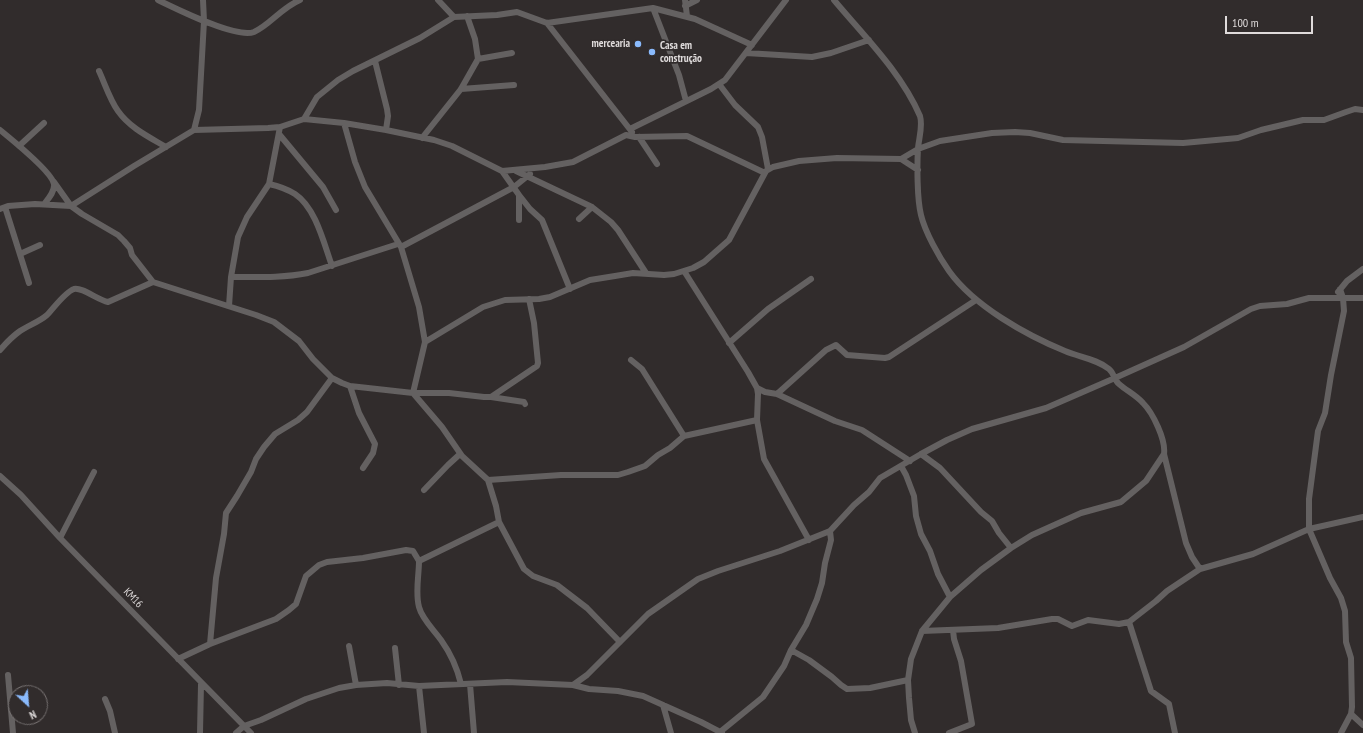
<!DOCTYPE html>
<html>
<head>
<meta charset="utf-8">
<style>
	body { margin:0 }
	#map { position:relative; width:1363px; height:733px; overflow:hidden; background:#312c2c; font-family:"PT Sans Narrow",sans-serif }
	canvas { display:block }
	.north { position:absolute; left:8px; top:685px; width:40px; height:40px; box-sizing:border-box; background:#312c2c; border:1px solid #777272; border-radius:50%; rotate:154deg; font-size:11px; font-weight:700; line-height:16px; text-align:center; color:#dfdbdb }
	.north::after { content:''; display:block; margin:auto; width:14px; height:18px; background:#8abafc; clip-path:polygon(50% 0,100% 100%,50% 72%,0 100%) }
	.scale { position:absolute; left:1225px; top:16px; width:88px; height:18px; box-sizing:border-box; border:2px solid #dfdbdb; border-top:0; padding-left:5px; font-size:12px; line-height:14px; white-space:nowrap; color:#dfdbdb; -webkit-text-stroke:3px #312c2c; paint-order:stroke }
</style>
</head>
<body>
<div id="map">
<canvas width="1363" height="733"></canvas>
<div class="north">N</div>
<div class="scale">100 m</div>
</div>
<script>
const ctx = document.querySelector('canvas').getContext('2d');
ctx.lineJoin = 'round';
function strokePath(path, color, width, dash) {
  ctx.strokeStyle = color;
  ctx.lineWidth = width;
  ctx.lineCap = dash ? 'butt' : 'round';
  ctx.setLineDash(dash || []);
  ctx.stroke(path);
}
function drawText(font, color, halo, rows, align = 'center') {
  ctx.font = font + ' "PT Sans Narrow",sans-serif';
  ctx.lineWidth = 3.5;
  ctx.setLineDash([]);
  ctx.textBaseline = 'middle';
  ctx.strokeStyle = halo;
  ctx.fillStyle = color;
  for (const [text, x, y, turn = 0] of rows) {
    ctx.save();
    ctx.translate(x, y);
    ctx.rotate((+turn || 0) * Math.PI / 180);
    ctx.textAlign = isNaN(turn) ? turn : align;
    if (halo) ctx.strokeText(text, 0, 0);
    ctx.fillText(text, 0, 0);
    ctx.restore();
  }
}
strokePath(new Path2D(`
	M158,0c19,9 78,39 96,32 16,-7 27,-24 46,-32
	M438,0l16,17
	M685,0l2,16
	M834,0c30,36 67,72 86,116 3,10 -1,22 -2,32 -1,17 -1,51 3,67 4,17 18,42 28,56 25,35 77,64 116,80 14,6 32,8 44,18 5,4 5,11 10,15 8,7 17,11 24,19 10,10 23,37 21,51l22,89 6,14 8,12
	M685,6l12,-6
	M653,8l26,67 7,26
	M547,23l85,109
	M746,53l66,4 19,-4 38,-13
	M478,59l34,-6
	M375,61l12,48 1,7 -2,14
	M99,71c6,13 11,29 19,40 12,17 31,26 48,36
	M719,84l16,21 23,22 4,10 6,32
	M461,89l53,-4
	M304,119l13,-22 21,-17 15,-9 67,-33 34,-21 43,-2 20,-3 30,11 106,-15 42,11 57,26
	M344,123l11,39 10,25 36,60 18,60 6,35 -12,51
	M630,129l81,-40 14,-9 61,-80
	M0,130c11,9 52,42 54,54 1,7 -5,14 -9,19
	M194,130l5,-20 5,-89 -1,-21
	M279,134l44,53 13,23
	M639,137l18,27
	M422,138l39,-49 17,-30 -3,-20 -8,-23
	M19,146l25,-23
	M901,159l17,11
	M502,171l17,24v25
	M516,171l76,36 19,15 7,8 28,43
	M54,182l17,24 63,-40 60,-36 74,-2 12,-1 24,-8 40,4 42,7 48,10 18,6 50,25 43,-4 28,-5 53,-27 9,2 52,-1 78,37
	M269,184c9,2 18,5 26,10 21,14 29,50 37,72
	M519,195l11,14 12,11 28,69
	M5,207l24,76
	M0,209l8,-3 27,-2 36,2 11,8 36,21 6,6 6,7 2,7 21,27 103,33 18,7 25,19 14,18 19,19 10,5 8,3 63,7h36l35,4h7l46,-31 1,-3 -4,-40 -5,-24
	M579,219l13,-12
	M401,247l113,-60 16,-13
	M20,254l20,-9
	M684,271l64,101 9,16 1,6 -1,26 7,39 45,81
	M231,277c26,0 52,1 77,-4l90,-29
	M1340,289l3,9 1,13 -13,64 -6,38 -7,18 -9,68v30l21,49 11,20 4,13 1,31 5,16 1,49 -1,7 -10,19
	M1338,292l9,-11 16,-12
	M229,306l2,-29 7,-40 9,-20 22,-33 11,-57
	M425,342l58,-35 22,-7 34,-1 11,-2 40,-17 25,-4 18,-3 31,2 10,-1 19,-6 11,-6 25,-22 37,-69 7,-4 26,-6 38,-3 64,1 17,-10 22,-8 52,-8 23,-1 15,1 33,7 120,3 55,-5 23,-8 42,-10h21l22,-8 9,-3 8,1
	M729,343l39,-34 43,-30
	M0,350c6,-7 13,-14 20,-19 9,-6 19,-9 27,-16 6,-6 18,-23 27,-26 8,-2 24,11 34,13l45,-20
	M631,360l11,9 42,67
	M350,386l9,27 16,31 -2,9 -10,15
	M757,388l8,4 12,2 58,27 27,9 48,31
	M413,393l29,34 20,29 26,24 8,26 3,16 25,47 9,7 24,9 30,23 33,34
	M777,394l49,-44 10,-5 11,10 38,3 4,-1 87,-57
	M491,397l33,5 1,2
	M921,454l19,14 41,44 11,9 7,12 12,15
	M901,466l5,9 8,21 2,20 5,18 9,17 8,23 12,23
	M0,476l21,19 39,43 191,195
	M488,480l73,-5h57l10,-3 17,-6 13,-11 12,-7 14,-12 73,-16
	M424,490l24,-25 12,-11
	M60,538l34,-66
	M1129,622l22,69 18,13 6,29
	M922,631l76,-3 54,-9h6l14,7 16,-6 31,4 10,-2 27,-21 11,-10 33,-22 53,-15 56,-25 54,-12
	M210,644l6,-66 8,-44 2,-21 11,-17 14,-24 5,-13 8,-12 11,-13 23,-14 9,-8 25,-34
	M349,646l7,39
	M395,648l4,37
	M791,650l18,10 23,17 9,8 6,4 23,-1 38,-8
	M178,659l32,-15 66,-25 13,-9 7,-6 10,-28 13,-11 8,-3 36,-4 43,-8 7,1 6,10
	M8,675l5,58
	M461,684c-4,-17 -10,-30 -20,-44 -7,-10 -19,-21 -22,-33 -4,-15 0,-31 0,-46l80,-39
	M470,684l4,49
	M419,686l5,47
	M105,699l5,12 5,22
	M663,705l8,28
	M1351,714l12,11
	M720,732l43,-35 21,-31 7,-16 15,-25 11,-26 5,-16 3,-20 6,-23 -1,-9
	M200,733l1,-49
	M236,733l8,-7 17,-6 45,-21 33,-11 17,-3 31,-2 32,3 88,-4 66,3
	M722,733l-21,-11 -58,-26 -25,-5 -29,-2 -16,-4 14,-10 61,-61 50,-35 20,-8 62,-20 50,-20 24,-26 15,-13 11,-14 41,-24 26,-14 25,-11 74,-21 69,-30 69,-31 67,-38 9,-3 27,-2 22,-6h54
	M915,733l-4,-13 -2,-22 -1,-18 3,-21 11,-28 28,-34 31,-27 30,-22 21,-13 49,-22 40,-11 25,-21 18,-27
	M949,733l23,-9 -11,-63 -7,-22 -1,-9`), '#646161', 6);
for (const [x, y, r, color] of [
	[638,44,4,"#8abafc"],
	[652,52,4,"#8abafc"]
]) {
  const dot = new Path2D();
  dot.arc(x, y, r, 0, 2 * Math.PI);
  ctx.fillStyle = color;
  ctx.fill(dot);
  strokePath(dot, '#312c2c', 1.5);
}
drawText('bold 11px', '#dfdbdb', '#312c2c', [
	["mercearia",630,44],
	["Casa em",660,46,"left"],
	["construção",660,59,"left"]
], 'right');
drawText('11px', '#dfdbdb', '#312c2c', [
	["KM16",133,598,46]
]);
</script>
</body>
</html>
